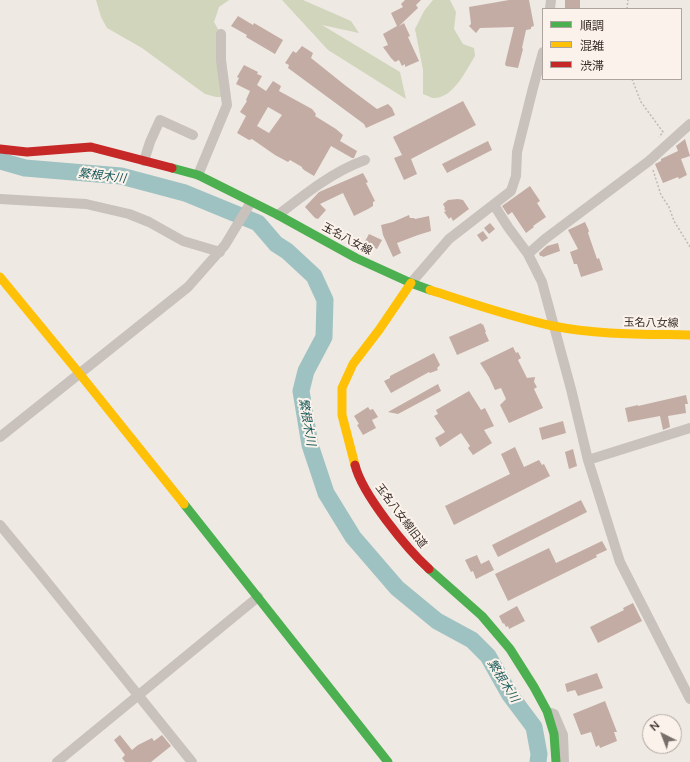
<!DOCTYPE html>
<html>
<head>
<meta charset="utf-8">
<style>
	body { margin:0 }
	#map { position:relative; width:690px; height:762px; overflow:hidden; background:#efe9e3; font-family:Mulish,"Noto Sans JP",sans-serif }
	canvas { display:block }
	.legend { position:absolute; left:542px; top:8px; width:140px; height:72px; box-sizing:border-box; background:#fbf3eb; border:1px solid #ada49d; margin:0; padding:5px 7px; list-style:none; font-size:12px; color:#392d29 }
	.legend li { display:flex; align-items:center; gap:8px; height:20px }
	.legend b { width:20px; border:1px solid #ada49d }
	.north { position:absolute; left:642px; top:714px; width:40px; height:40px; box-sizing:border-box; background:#fbf3eb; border:1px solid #ada49d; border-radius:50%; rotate:318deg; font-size:11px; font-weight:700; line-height:16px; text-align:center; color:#392d29 }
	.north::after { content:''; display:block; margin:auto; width:14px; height:18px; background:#796f6a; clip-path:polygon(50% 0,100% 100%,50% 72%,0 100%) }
</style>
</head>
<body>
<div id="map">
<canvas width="690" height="762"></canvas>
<ul class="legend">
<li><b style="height:5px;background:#4caf50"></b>順調</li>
<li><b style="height:5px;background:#ffc107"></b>混雑</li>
<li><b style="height:5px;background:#c62828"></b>渋滞</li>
</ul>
<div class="north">N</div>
</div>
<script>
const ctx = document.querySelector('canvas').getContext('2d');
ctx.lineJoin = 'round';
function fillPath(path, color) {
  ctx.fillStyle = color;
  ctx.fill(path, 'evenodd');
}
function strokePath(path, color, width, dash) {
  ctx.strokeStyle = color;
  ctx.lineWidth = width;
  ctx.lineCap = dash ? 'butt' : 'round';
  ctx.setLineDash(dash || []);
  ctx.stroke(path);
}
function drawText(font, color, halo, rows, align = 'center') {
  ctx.font = font + ' Mulish,"Noto Sans JP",sans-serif';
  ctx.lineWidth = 4;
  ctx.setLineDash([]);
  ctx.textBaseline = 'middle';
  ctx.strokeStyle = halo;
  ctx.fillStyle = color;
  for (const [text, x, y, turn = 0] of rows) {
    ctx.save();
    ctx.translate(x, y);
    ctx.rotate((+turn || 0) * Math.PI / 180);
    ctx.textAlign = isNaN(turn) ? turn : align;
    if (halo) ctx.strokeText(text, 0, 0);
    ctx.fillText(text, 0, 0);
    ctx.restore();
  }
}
fillPath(new Path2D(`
	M96,0h133l-10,7 -5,15 7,12 4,63h-9l-11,-3 -63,-46 -35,-20 -6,-11z
	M282,0h21l48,21 8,12 -37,-8 78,47 6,27 -78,-49z
	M433,0h17l6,12 -2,17 9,15 11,4 1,8c-9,14 -22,44 -43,42 -2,-1 -6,-3 -9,-4v-24l-8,-41 9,-18z`), '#d1d5bc');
strokePath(new Path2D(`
	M0,161l25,7 96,8 64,17 73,30 18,21 11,7 27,25 11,24 -1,37 -18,34 -5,20 9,54 16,48 27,44 44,51 40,33 35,19 16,16 22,39 24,32 5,27 -1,8`), '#9ec2c1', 17);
fillPath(new Path2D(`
	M405,0h16l-5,5 2,3 -19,18 5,-3 6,13 -2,1 11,24 -14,6v-3l-3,2 -3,-6 -4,2 -4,-4 -8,-11 5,-2 -5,-11 14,-8 -6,-13 12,-6 -2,-3z
	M509,0h20l5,26 -3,1v2l-5,1 -4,18 1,1 -5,19 -12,-2 -1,-2 9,-37 -34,1 -4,5 -7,-7 2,-2 -2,-17z
	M565,0h15v9h-15z
	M238,16l15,9 1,-2 29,17 -8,14 -29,-17 1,-2 -16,-9z
	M302,46l11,7 -2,5 35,28 31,23 11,-5 4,4 3,7 -29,13 -2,-4 -76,-56 1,-3 -4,-2 8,-12 3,2z
	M244,65l14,7 -1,2 5,2 -5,9 9,6 7,-10 8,5 -2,5 33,18 4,5 -1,2 21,13 7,6 -3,6 17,10 -3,7h-2l-21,-12 -17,30 -10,-6 -2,-2v-1l-12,-7 -2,2 -13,-7 -23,-16 -3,1 -12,-7 9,-17 -6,-4 7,-11 -1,-1 4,-9 -14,-7 3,-6 -2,-1zM268,107l14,8 -13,18 -12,-7z
	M463,101l13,24 -65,34 6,15 -13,6 -10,-22 8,-3 -9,-18z
	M685,139l5,17 -9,3 6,16 -8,4 -1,-2 -15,6 -8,-19 6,-3v-2l17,-8 -2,-5z
	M488,141l4,9 -45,23 -5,-9z
	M363,173l5,9 -2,1 9,18 -2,1v4l-5,3 -14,7 -11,-23 -23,11 6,6 -8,9 -3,-1 -10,-11 14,-15z
	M530,186l10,15 -3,2 9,14 -13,9 1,1 -8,6 -14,-21 -4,3 -6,-9z
	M458,199l5,1 6,9 -16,12 -2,-4 -2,2 -5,-7 2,-1 -2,-2 1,-1 -2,-4 5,-4z
	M409,215l1,3h4l1,1 14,-3 2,15 -13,4 -21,8 4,10 -8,4 -10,-22 -2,-10 12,-3z
	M585,222l4,9 -1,2 9,26 2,-1 4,12 -22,7 -4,-13h-3l-4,-12 8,-3 -10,-19z
	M490,223l5,6 -6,5 -5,-6z
	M483,231l5,7 -6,4 -5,-7z
	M369,234l13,6 -5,9 -13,-6z
	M558,243l2,8 -17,6 -1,-1h-2l-1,-3 8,-7z
	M481,323l1,2 1,-1 3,8h-1l4,9 -32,14 -8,-18z
	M513,347l3,6 2,-1 3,6 -3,2 9,18 8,-1 -1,5 3,5 -3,2 9,19 -34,15 -9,-18 6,-6 -5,-11 -6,2 -6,-13 -9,-14z
	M434,353l6,12 -3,3 1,2 -8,3 -1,-1 -38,21 -7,-12 6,-3v-2z
	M438,384l3,7 -43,23 -10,-2z
	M469,391l12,19 4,-2 9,18 -10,4 8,13 -19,12 -5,-7 2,-2 -9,-13 -21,14 -5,-9 10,-6 -11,-16 4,-2 -2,-4z
	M686,395l2,9h-3l1,9 -18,3 2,11 -7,3 -3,-14 -32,6 -3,-14 13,-3v1z
	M368,407l2,3 3,-1 5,8 -6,3 4,8 -13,7 -6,-10 2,-1 -5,-8z
	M563,421l3,12 -24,7 -3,-12z
	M515,447l9,20 15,-7 3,5 2,-1 6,12 -96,49 -9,-19 65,-32 -9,-20z
	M573,449l4,17 -8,3 -4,-17z
	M581,500l6,12 -89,45 -6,-12z
	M602,541l5,9 -11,5 1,2 -89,44 -13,-27 54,-26 7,15z
	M477,555l4,9 8,-4 5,10 -18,9 -3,-8 -2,1 -6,-12z
	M633,603l9,18 -44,22 -8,-16 34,-17 -1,-2z
	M517,606l8,15 -16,8 -1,-3 -2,1 -2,-4 -1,1 -4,-8z
	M597,673l6,15 -25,8 -3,-6 -8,2 -2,-8z
	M605,701l12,31h-3l3,9 -17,7 -1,-3 -3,2 -5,-15 -10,3 -8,-21z
	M120,735l12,15 6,-5 14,-7 2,3 8,-6 9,11 -20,16h-26l-3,-4 3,-3 -11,-15z`), '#c3aca4');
strokePath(new Path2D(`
	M627,9l1,-9
	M632,79l9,23 22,30 -4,5
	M653,170l8,25 8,12 5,14 16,26`), '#c1b9b4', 1.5, [2, 2]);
strokePath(new Path2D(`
	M550,9l1,-9
	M144,161l6,-19 10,-22 33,15
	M198,175l29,-70 -6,-45v-26
	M0,199l86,5 43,10 20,8 34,19 37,11
	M494,205l14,22 20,27 14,28 29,107 17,71 32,102 70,137
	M278,215c27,-21 54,-43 87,-55
	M528,254l17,-15 104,-78 41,-37
	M411,283l38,-44 62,-48 5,-15 1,-24 16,-64 10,-36
	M0,437l188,-150 37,-42 26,-43
	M588,460l102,-32
	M0,525l38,46 154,191
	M551,713l3,1 9,21 1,27
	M57,762l201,-165`), '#c8c1bc', 10);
strokePath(new Path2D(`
	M172,168l26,7 80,40 78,43 55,25 19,7
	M184,504l204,258
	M429,569l53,47 28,33 24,38 13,24 7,23 2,28`), '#4caf50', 9);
strokePath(new Path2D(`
	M0,277l79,96 105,131
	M430,290c41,13 81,27 123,36 45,9 91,8 137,9
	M355,465l-13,-50v-27l11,-24 26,-34 32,-47`), '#ffc107', 9);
strokePath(new Path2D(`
	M0,149l27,3 64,-5 81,21
	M355,465c7,29 52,84 74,104`), '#c62828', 9);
drawText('11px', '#392d29', '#fbf3eb', [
	["玉名八女線",347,239,28],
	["玉名八女線",651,323,1],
	["玉名八女線旧道",401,516,53]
]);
drawText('italic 12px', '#1c5c5d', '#fbf3eb', [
	["繁根木川",102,176,7],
	["繁根木川",307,422,80],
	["繁根木川",503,681,58]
]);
</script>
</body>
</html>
